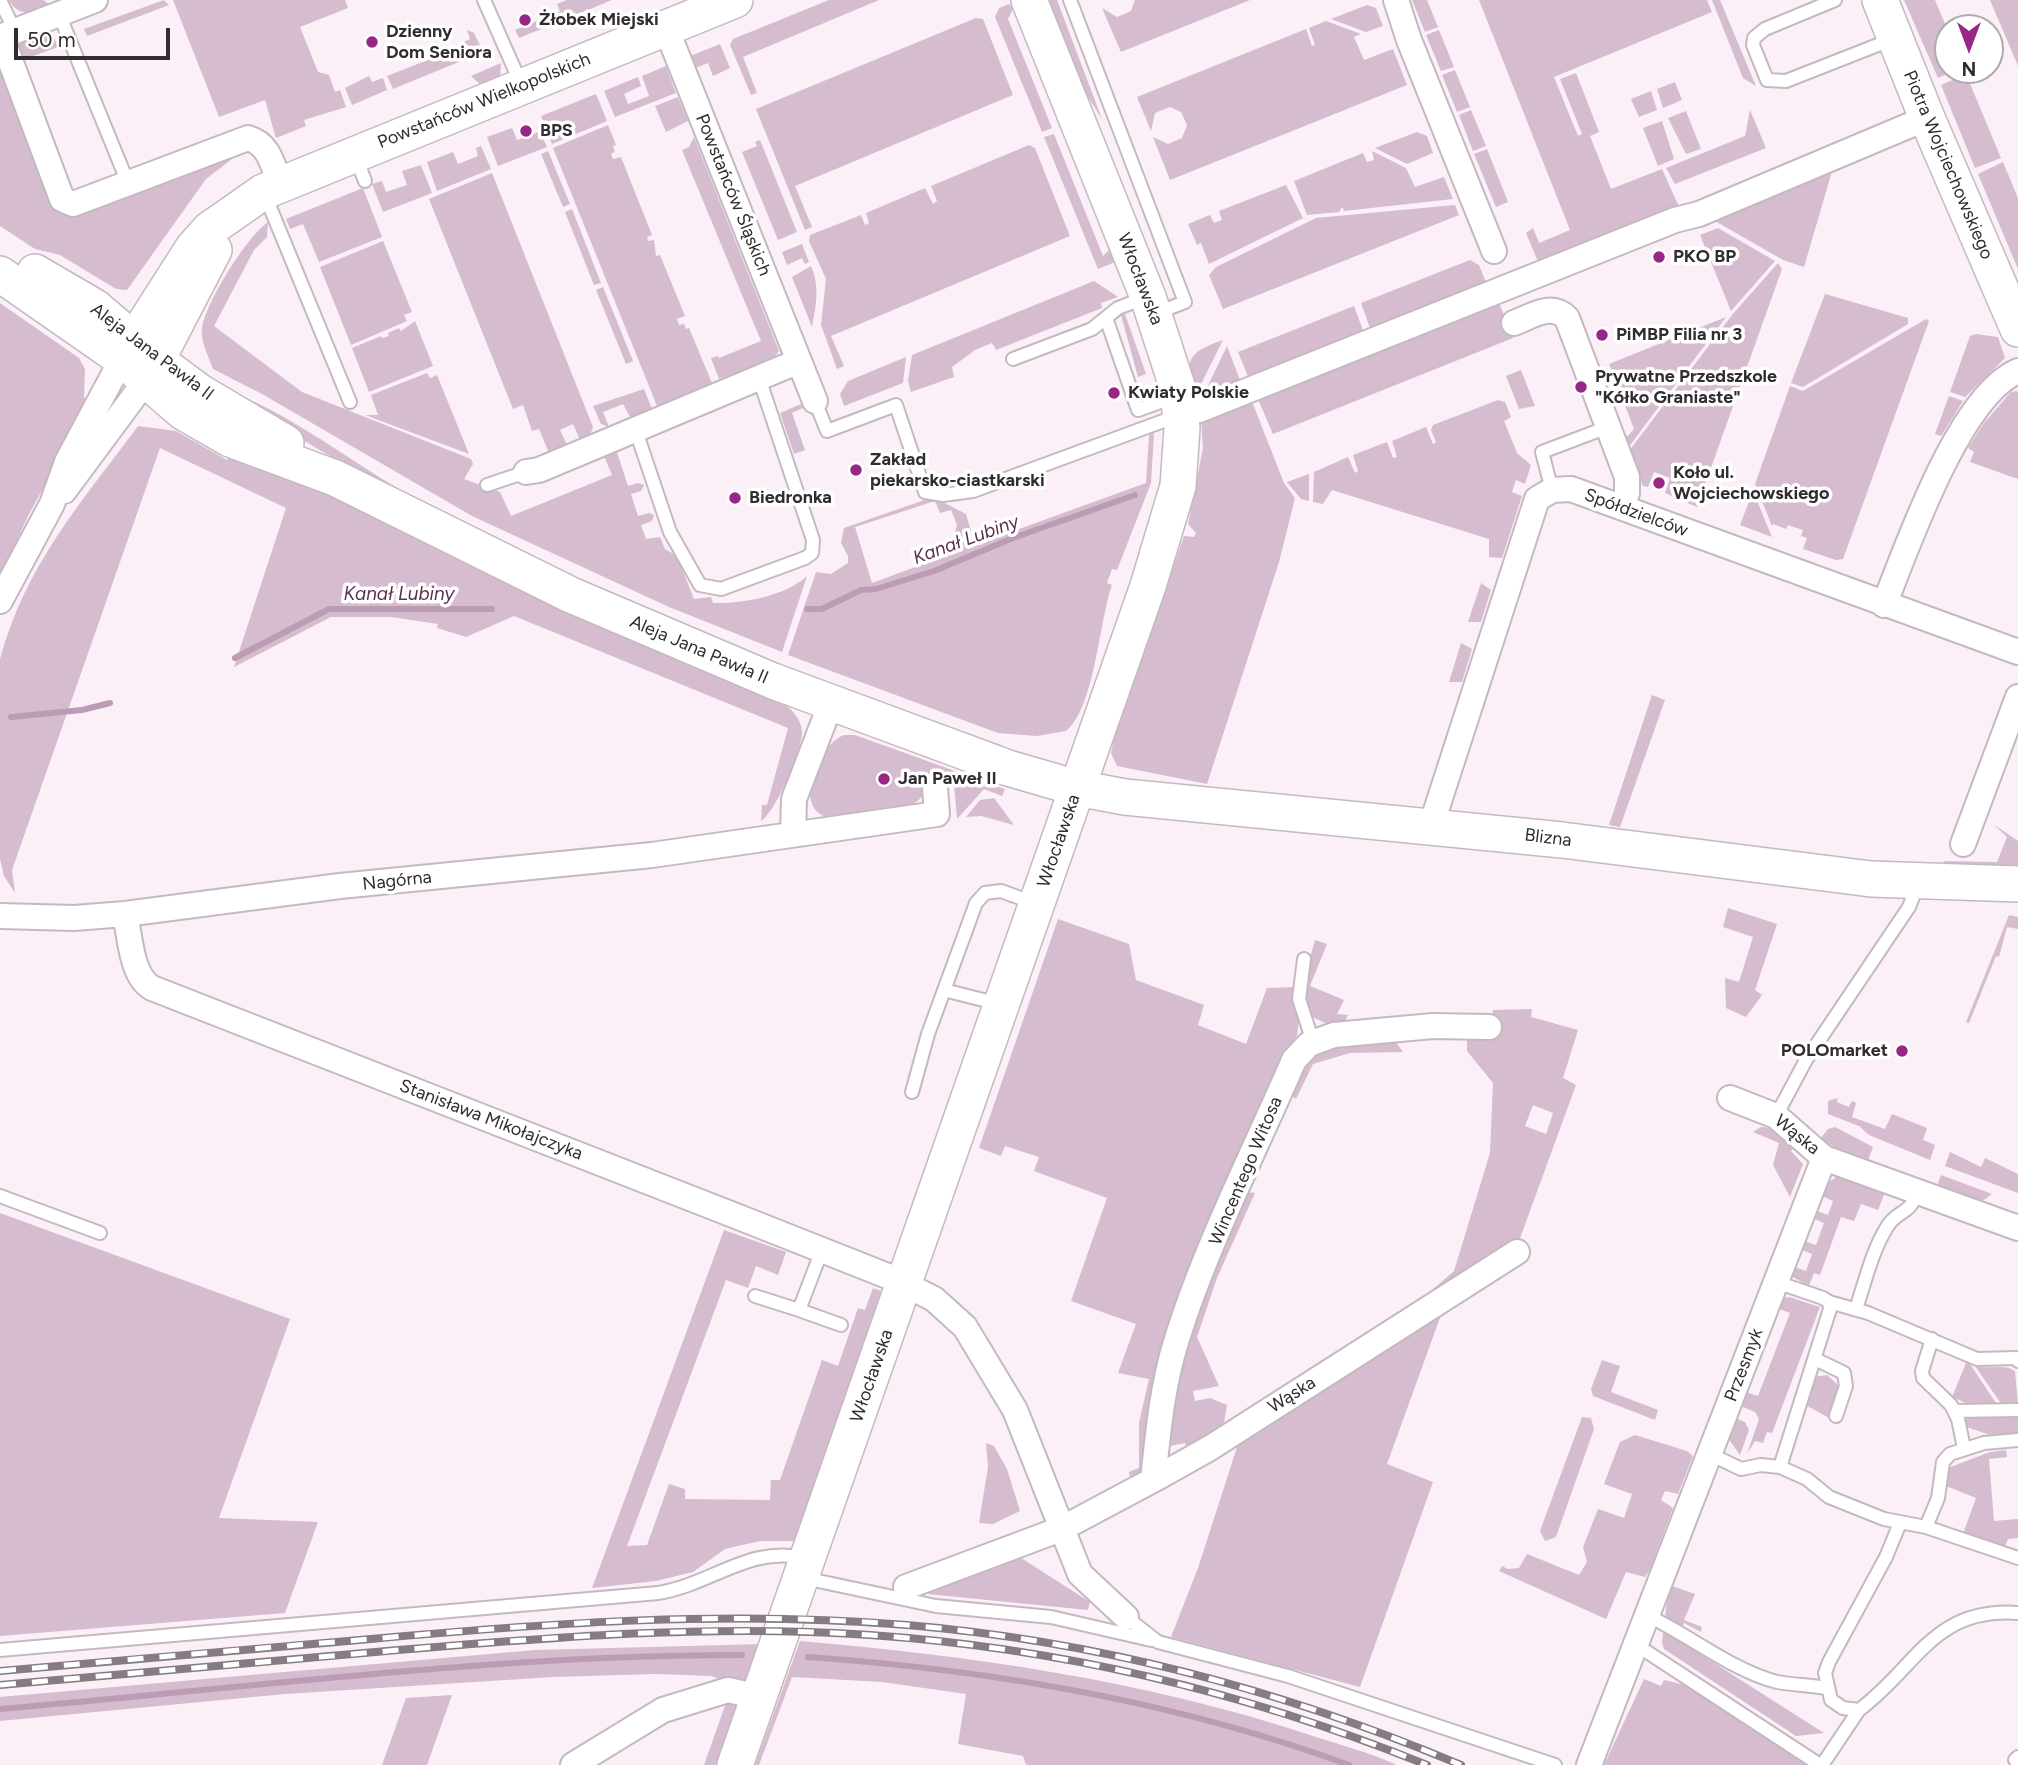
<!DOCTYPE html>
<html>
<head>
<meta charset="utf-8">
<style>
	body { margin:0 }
	#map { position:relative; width:2018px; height:1765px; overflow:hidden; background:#fbeff8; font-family:Figtree,sans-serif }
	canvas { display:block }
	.north { position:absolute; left:1934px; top:14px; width:70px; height:70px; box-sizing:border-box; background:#fff; border:2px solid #adabac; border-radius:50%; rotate:180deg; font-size:19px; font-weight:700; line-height:28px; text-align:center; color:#312c2f }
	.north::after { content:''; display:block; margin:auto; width:24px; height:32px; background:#972786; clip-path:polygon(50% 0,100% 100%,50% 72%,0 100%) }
	.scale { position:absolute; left:14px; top:28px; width:156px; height:32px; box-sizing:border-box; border:4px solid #312c2f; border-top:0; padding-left:9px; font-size:21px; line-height:24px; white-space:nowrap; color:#312c2f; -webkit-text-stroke:5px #fff; paint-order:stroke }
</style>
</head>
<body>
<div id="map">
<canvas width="2018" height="1765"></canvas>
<div class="north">N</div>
<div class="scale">50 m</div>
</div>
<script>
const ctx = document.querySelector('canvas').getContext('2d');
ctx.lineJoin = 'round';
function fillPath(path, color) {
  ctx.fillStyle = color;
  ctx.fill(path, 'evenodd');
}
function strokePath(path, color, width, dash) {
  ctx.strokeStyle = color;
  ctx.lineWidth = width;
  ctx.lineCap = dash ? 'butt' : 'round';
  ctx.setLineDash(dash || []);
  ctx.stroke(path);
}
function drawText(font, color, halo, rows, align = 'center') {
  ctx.font = font + ' Figtree,sans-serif';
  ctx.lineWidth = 7;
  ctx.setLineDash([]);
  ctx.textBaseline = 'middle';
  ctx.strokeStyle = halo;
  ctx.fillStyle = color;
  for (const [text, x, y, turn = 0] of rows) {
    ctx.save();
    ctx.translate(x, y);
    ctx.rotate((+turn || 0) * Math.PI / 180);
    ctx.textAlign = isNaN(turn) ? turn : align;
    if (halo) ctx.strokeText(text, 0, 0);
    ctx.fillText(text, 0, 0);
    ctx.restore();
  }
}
fillPath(new Path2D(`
	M9,0h34l8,5c-18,7 -31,14 -42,-5z
	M164,0l5,5 -82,31 -3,-7z
	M173,0h172l3,8 -48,19 18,45 11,3 6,17 5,-2 6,17 -42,13 2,6 -30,12 -11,-38 -46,17z
	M567,0h45l-93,38 -4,-8 45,-19 -3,-7z
	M829,0h50l-136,57 14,36 -6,2 -21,-50 3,-6z
	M1045,0h12l45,119 -26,-41z
	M1135,0h115l-129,52 -19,-44 15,9 14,-6z
	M1412,0h15l11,27 -13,5z
	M1479,0h228l5,12 -158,65 24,59 4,-2 -22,-55 16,-6 23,59 -9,4 21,53 51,-20 18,40 -141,55 -13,-31 7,-5 6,15 31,-13z
	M1712,0h8l36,86 -13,-8z
	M1904,0h31l13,31v39h8l-18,8z
	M1990,0h28v66z
	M1009,4l4,5 -5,10 44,109 -10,4 -47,-115 4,-9z
	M1367,5l9,3 7,18 -17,6 -35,-13z
	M976,18l7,1 30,76 -218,91 17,41 -7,3 -49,-121z
	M1326,21l35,13 -7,3 10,23 29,-11 14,36 -237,95 -17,-43 15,7 14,-6 5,-13 -6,-13 -11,-5 -15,6 -4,18 -14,-34 169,-68 6,17 3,-1 -6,-17z
	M50,29l8,18 -36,13 -8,-18z
	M467,30l7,3 9,19 -90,37 -6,-13 74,-29 -1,-3 10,-5z
	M1439,30l15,37 -13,4 -15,-36z
	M720,44l10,24 -17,8 -5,-13 -15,6 -5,-12z
	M0,56l59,157 17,1 161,-59 -31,24 -79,111 -11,-1 -56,-34 -25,-6 -35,-23z
	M501,63l-1,14 -17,10 -12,-11z
	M666,66l10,27 -61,24 -11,-26 34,-14 3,9 -17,8 4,10 21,-8 -7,-20z
	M1455,70l15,37 -13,5 -15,-37z
	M1966,74l35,84 -26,10 -34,-83z
	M369,76l3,6 11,-4 4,12 -35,15 -7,-17z
	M1675,82l7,18 -19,8 -6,-19z
	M1651,91l6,19 -18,7 -8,-18z
	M596,94l11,27 -55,23 -11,-28z
	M678,97l10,24 -22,11 -11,-26z
	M1471,110l15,36 -13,5 -14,-36z
	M1750,110l16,38 -91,36 -9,-16 79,-32z
	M1686,111l15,38 -15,5 -18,-36z
	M1662,121l12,38 -16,7 -15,-38z
	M537,124l10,23 -49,19 -11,-29 25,-9 5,12 21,-8z
	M608,125l8,20 -3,1 2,6 -4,2 2,5 8,-2 31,78 -5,2 1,4 6,-1 2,16 4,-1 25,61 -8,3 2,6 5,-1 2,5 3,-1 23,55 -55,23 -104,-258z
	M1417,132l10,4 6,17 -26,11 -32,-16z
	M1054,134l49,122 9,-9 8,13 -22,9 -54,-132z
	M694,137l85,214 -6,8 -54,20 -8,-21 7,-2 1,2 42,-17 -79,-191 7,-3z
	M760,140l37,92 -19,8 -36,-88 15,-6 -2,-4z
	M1029,145l6,3 35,88 -239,100 13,30 -7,3 -16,-44 5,-46 -17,-38 1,-6 51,-20 4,10 4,-2 -3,-10 59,-25 8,16 4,-3 -6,-15z
	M481,146l10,23 -54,22 -10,-29 26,-10 5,12 20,-8 -2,-8z
	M1487,149l21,53 -12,5 -22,-53z
	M548,151l22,53 -7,3 -22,-53z
	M1372,151l34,17 9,19 29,-10 9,22 -109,12 -2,-4 -3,5 -32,3 -13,-34 69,-28 4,9 7,-2z
	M2003,162l15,36v71l-40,-95z
	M421,165l11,28 -49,19 -11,-28 10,-3 4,11 21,-7 -5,-14z
	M1833,168l-29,99 -21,-7 -75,-43z
	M492,173l101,254 -3,8 -10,5 -7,-16 -13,6 7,15 -18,8 -10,-24 -7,2 -9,-26 -10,4 -84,-210z
	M1286,185l17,33 -94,46 -8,-21 -4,2 -9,-21 22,-9 4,8 8,-3 -3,-9z
	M363,188l19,49 -63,25 -16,-38 -13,5 -4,-10z
	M1455,205l4,10 -236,94 -14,-34 7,-8 100,-49z
	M572,209l29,74 -7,2 -29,-73z
	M268,222l-1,15 -13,13 -40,76 88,66 169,67 2,5 -9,15 36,13 11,24 101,-41 -11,-26h15l12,37 10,-3 6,2 -3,6 -10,3 7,22 11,-3 5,2 -2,6 -11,4 5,14 14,-2 5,12 12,7 17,43 17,-2 2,6c29,1 73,-7 94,-27l-25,76 -113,-45 -197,-91 -210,-122 -49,-25c-4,-11 -13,-29 -11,-41 5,-28 44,-90 66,-106z
	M1718,228l57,33 -44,50 -31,-76z
	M383,241l29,71 -8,3 3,6 -56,24 -31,-78z
	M802,244l7,18 -4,2 -3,-6 -15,7 -5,-13z
	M1470,260l9,5 8,20 -116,46 -10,-28z
	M1778,263l4,6 -85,238 -32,-14 5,-15 -16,-6 -6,15 -5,-1 -14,-35 103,-136z
	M811,266c9,21 5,39 1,61l-20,-50z
	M1094,281l24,16 -17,6 1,5 -106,42 -4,-7 -17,7 -23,17 2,10 -43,15 -3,-11 4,-26z
	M603,287l30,74 -7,3 -30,-74z
	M1825,294l83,24v6l-105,63 -12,-4z
	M1498,300l15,38 -240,96 -16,-37z
	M0,303l79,55 6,11 -1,28 6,5 -62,114 -28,62z
	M1354,306l10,27 -115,46 -11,-27z
	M1125,314l21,60 -8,3 -17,-62z
	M1726,317l-98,131 -3,-9 9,-10 -25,-65z
	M1926,319l3,2 -86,238 -7,1 -33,-11 4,-11 -6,-2 2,-6 -15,-5 -2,4 -13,-5 -1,2 -17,-42 35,-98 13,5z
	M415,321l18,45 -64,26 -17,-44 29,-12 1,2 7,-2 -1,-3 11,-5 2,3z
	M1976,334l22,3 7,21 -40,39 -15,-5 20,-56z
	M1223,340l-30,60c-6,-39 -10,-46 30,-60z
	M1227,346l14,37 -39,15z
	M906,357l-3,26 -59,23 -4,-12 8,-13z
	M1521,370l14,36 -16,3 -13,-33z
	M427,373l3,5 7,-3 32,79 -104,-39h13l-7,-20z
	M218,389c58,13 135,75 190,105 117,65 241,118 363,173l-368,-167z
	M644,389l8,20 -22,8 -7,-13 -20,8 6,15 -8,-3 -8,-18z
	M2017,391l1,2v86l-48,-17 4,-10 -6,-4 16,-25 27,-31z
	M1949,396l14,5 -22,35 -6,-2z
	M1251,399l33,84 11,15 -16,64 -72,222 -90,-18 -6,-13 4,-19 69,-198 10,1 2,-4 -8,-9 15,-76 -2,-30z
	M1498,400l7,2 6,15 -7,4 13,32 14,12 -6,19 -9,-4 -4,12 10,4 -20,62 -13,-1v-18l-157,-49 -9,14 -10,-2 1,-30 34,-15 7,16 3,-2 -5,-16 34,-13 6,16 4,-1 -5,-16 34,-14 7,17 3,-2 -5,-12 2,-5z
	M801,404l2,4 -11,5 13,37 -11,4 -14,-41z
	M138,426l38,5 51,29 7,-11 546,252c11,7 21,17 22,31 0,17 -26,80 -41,89l1,-16h5l21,-77 -274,-112 -48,21 -29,-9 1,-4 -47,-7h-60l-97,50 52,-159 -126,-60 -148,422 3,23 -11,-17 -4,-17v-200c26,-95 81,-156 138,-233z
	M1154,433l-3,50 -34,87 -5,-1 -5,14 5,2c-13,36 -17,122 -46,146l-29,5 -39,-3 -210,-78 28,-83 15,2 17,-11v-7l-7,-13 3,-15 89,-31 33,17 9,31 171,-62 3,-48zM935,501l5,12 11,-3 6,15 -9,30 -76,28 -17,-56z
	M1309,474v27l-8,-2 -14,-17z
	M1753,491l19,46 -32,-12z
	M1481,583l10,7 -10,32h-13z
	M1461,643l11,6 -10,33h-13z
	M787,667l214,78 19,10z
	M1652,695l13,5 -45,127 -11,-2z
	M844,735h11l150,54 -3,7 -18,-7 -27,30 -3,-35 -30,1 -2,12 -12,10 -80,11c-40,-8 -11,-74 14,-83z
	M994,798l20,27 -33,-9 -15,1 14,-17z
	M1993,824l25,17v26l-70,-2 -5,-4 54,1 10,-25z
	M1728,908l49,16 -22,66 7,5 -16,22 -20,-9 -1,-30 14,4 14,-45 -30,-10z
	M2009,915l9,2v12l-11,-2 -8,30 -3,-1 -27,67 -3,-1z
	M1058,919l71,25 7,36 68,25 -6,20 48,19 21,-56 28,-1 -1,20 5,13 -2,15 -81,182 -69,246 -8,12 -9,4 -1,-7 10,-4v-45l10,-44 -31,-6 18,-49 -65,-23 36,-103 -73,-27 5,-14 -34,-11 -4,10 -22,-8z
	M1315,940l12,4 -17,42 34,14 -7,14 11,1 -6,12 -6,1 -28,-13c-9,-22 1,-53 7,-75z
	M1532,1009l-1,8 47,13 -15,48 13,7 -57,156 -94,62 6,-12 23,-20 36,-118 3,-70 -26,-32v-17l24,-12 2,-12zM1533,1105l20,8 -7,21 -21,-8z
	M1395,1041l8,11 -53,1 -37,11 -17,35 -10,-7 26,-36 23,-13z
	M1838,1098l-1,4 12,5 3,-6 4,2 -4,14 33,12 7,-15 35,14 -4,12 12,5 -5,15 -61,-25 -10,-9 -31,-12v-13z
	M1761,1127l13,1 22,16 -5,7 12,13 -13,33 -17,-32 6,-22 -26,-11z
	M1835,1127l38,20 -5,13 -18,-4 -30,-17 8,-10z
	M1950,1152l31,15 4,-9 33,16v19l-73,-27z
	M1941,1175l51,19 -11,8 -40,-12 -3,-7z
	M1838,1176l47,16 -7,18 -17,-6 -7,17 -13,-4 -21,58 -6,-2 -5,13 -18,-10 3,-9 12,4 6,-17 -12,-5 4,-8 12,4 8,-22 -12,-5 3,-8 13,5 5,-14 -11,-5 1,-10z
	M1245,1192l10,1 -38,85 -20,59 22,49 -26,5 2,10 15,-3 17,7 -3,17 -27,23 -10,3 -2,-5 -20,4 10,-79z
	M0,1213l290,106 -71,199 99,4 -33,91 -285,23z
	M724,1230l62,22 -8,23 -22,-9 -8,22 -22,-8 -99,266 20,-1 22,-61 16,5v10l85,1 1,-20h9l42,-120 16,6 20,-58 7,2 8,-22 8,3 -84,250h-37l-35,8 -32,23 -37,9 -64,7z
	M1789,1297l31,10 -48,126 -5,-1 -4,11 -8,-2 -8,13 12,-35 -4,-7 -17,-7 8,-13 12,4 32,-83 -11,-4 2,-11z
	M1441,1315l-54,149 46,18 -73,205 -189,-50 27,-69 40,-124z
	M1602,1360l18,6 -9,26 47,18 -3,10 -62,-24 -2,-7z
	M1966,1363l4,1 28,42h-25l-21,-9z
	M1975,1366c14,4 29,-3 40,5l3,34h-16z
	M1827,1375l13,12 -11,31 -25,-14 10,-27z
	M1968,1416h50v18l-28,1 -26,-9z
	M1582,1417l9,1 3,11 -38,108 -11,4 -5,-10z
	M1733,1417l12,5 4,8 -9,25 -12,-17z
	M1635,1435l52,16 6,5 -15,38 -13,-3 -4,9 12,8 -18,48 3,2 -13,19 -19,-5 -20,47 -107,-48 3,-5 6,3 11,-1 8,-14 52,21 8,-13 -4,-15 15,-38 26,9 8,-24 -28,-10 16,-42z
	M986,1443l8,3 13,23 13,42 -27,13 -14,-1 9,-56z
	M2006,1450l1,7 -18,2 5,62 24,-2v19l-10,1 -4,10 -41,-15 13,-36 -30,-12 2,-18 42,-16z
	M1018,1556l72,46 -2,8 -161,-16z
	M1669,1585l26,9 -11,26 18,7 -1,5 -17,-9 -6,17 146,93 -28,3 -132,-87 -2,-7z
	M800,1641c173,15 342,39 507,93 30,10 61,18 90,31h-371l-3,-9 -65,-12 8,-50 -84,-12 -90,-5 -33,88h-4z
	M764,1644l-14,39h-19l-20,-7 -56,-2 -102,3 -268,17 -285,27v-24l535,-47z
	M1644,1679l17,7 3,-6 30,7 116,78h-206z
	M452,1695l-25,70h-45l24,-67z
	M727,1700l17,5 -21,60h-19z`), '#d5bccf');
strokePath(new Path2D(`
	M807,609h15l39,-19 15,-1 58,-18 79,-33 122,-43
	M235,658l94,-49h163
	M11,717l71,-7 28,-7
	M808,1657c185,13 367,44 541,108
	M0,1709c246,-21 494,-54 742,-54`), '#bb9cb4', 6);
const lane = new Path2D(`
	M0,0l15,31
	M484,0l38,86
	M1070,0l115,302 -31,12
	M1835,0l-70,29 -11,9 -1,7 14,35 19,1 107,-42
	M59,14l69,169
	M356,158l9,23
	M265,195l85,207
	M1106,318l32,92 36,-13
	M1013,359l79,-30 26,-21 29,-11
	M815,401l12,30 69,-26 29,87 18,3 30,-4 204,-75
	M635,428l35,104 30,53 21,4 84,-31 7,-5 1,-13 -54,-162
	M487,485l39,-13
	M1552,490l-10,-38 66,-25
	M1304,959l-5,40 14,43
	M944,990l55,14
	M912,1092l16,-58 48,-131 9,-10 16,-2 33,12
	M1776,1116l30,-56 103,-153 9,-23
	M0,1196l100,37
	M1776,1282l47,16 6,4 1,7 -50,158
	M755,1296l44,14 23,-60
	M1829,1302l39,11 109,46 39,-1 2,3
	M1856,1309c9,-27 16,-58 31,-82 10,-17 22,-11 31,-35
	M799,1310l42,15
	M1932,1339l-10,32 1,7 28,27 7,14 6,29
	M1815,1359l29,14 2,13 -10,30
	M1955,1411l63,-1
	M1710,1454l31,15 20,-4 19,2 27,12 22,18 55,22 42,8 92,31
	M1900,1523l-14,34 -57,105 -4,11 6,27 12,8 16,2c58,-43 74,-103 159,-97
	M1926,1527l12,-29 5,-36 7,-8 34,-11 34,-3
	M804,1578l132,28 115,11 100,23
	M1646,1615c42,19 87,56 131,67 16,3 33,3 49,6
	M1126,1617l32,25 130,34 267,89
	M1635,1644l185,121
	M0,1650l658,-57c55,-9 91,-48 147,-35
	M2015,1760l3,-3
	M1822,1765l37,-55`);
const street = new Path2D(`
	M1396,0l13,40 85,211
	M666,28l149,373
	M1,36l61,163 11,5 175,-66c21,6 24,26 32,45
	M0,37l95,-37
	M1514,323c18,-7 38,-21 53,-5l60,159v16l-5,14
	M1181,414l18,-4 476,-190 24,-6 228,-96
	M526,472l13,-2 260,-109
	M64,491l83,-112
	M0,601l52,-97 15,-42 55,-103
	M1884,605c24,-60 75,-209 134,-234
	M1431,826l106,-327 15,-9 19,-1 447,163
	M793,834l1,-35 37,-96
	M1963,844l55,-147
	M125,914c5,22 6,62 27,74l589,230 149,59 44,22 31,28 50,83 65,164 46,43
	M0,916l74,2 51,-4 215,-28 312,-31 285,-41 -2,-26
	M1730,1098l46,18 48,42 194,70
	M1153,1480c5,-46 9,-93 23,-138 28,-92 79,-192 118,-282l15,-16 25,-9 99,-9 56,1
	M906,1587l155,-58 92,-49 57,-32 307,-196
	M573,1765l90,-55 65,-20 31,7
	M1589,1765l235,-607`);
const secondary = new Path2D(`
	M1880,0l47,118 91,211
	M35,272l60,35 63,54 42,31 86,51
	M0,274l122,85 61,53 47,27 105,39 236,117 202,86 235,87 69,20 48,9 437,43 309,39 147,5
	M122,359l71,-111 17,-19 53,-37 472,-192
	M147,379l67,-129
	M735,1765l413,-1179 30,-100 4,-58 -5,-42 -29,-89 -119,-297`);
strokePath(lane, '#c4b9c1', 16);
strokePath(street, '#c4b9c1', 28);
strokePath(secondary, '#c4b9c1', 38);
strokePath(lane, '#fff', 12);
strokePath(street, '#fff', 24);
strokePath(secondary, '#fff', 35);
const rail = new Path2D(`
	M0,1671c124,-11 248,-22 371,-32 179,-16 357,-29 536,-14 191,16 378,66 554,140
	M0,1685c133,-12 266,-23 398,-35 157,-13 315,-26 472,-15 192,13 379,58 557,130`);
strokePath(rail, '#847c82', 8);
strokePath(rail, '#fff', 5, [16]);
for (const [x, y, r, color] of [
	[525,20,7,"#972786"],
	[372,42,7,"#972786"],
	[526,131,7,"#972786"],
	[1659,257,7,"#972786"],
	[1602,335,7,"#972786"],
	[1581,387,7,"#972786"],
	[1114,393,7,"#972786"],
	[856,470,7,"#972786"],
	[1659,483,7,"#972786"],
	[735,498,7,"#972786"],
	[884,779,7,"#972786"],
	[1902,1051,7,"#972786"]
]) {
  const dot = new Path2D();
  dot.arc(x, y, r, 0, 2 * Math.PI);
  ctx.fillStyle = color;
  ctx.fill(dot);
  strokePath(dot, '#fff', 2.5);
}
drawText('bold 18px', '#312c2f', '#fff', [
	["Żłobek Miejski",539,20],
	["Dzienny",386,32],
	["Dom Seniora",386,53],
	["BPS",540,131],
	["PKO BP",1673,257],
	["PiMBP Filia nr 3",1616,335],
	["Prywatne Przedszkole",1595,377],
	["\"Kółko Graniaste\"",1595,398],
	["Kwiaty Polskie",1128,393],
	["Zakład",870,460],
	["piekarsko-ciastkarski",870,481],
	["Koło ul.",1673,473],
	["Wojciechowskiego",1673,494],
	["Biedronka",749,498],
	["Jan Paweł II",898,779],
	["POLOmarket",1888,1051,"right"]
], 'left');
drawText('18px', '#312c2f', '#fff', [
	["Powstańców Wielkopolskich",484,101,-22],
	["Piotra Wojciechowskiego",1948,165,67],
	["Powstańców Śląskich",733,195,68],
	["Włocławska",1140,279,69],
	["Aleja Jana Pawła II",152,352,37],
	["Spółdzielców",1636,513,20],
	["Aleja Jana Pawła II",699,650,23],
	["Blizna",1548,838,7],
	["Włocławska",1059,841,-71],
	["Nagórna",397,881,-6],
	["Stanisława Mikołajczyka",491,1120,21],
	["Wąska",1797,1135,39],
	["Wincentego Witosa",1246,1171,-67],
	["Przesmyk",1744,1365,-69],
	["Włocławska",872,1376,-71],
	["Wąska",1292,1395,-32]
]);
drawText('italic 19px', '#5a3052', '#fff', [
	["Kanał Lubiny",966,540,-20],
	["Kanał Lubiny",399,594]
]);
</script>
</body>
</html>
